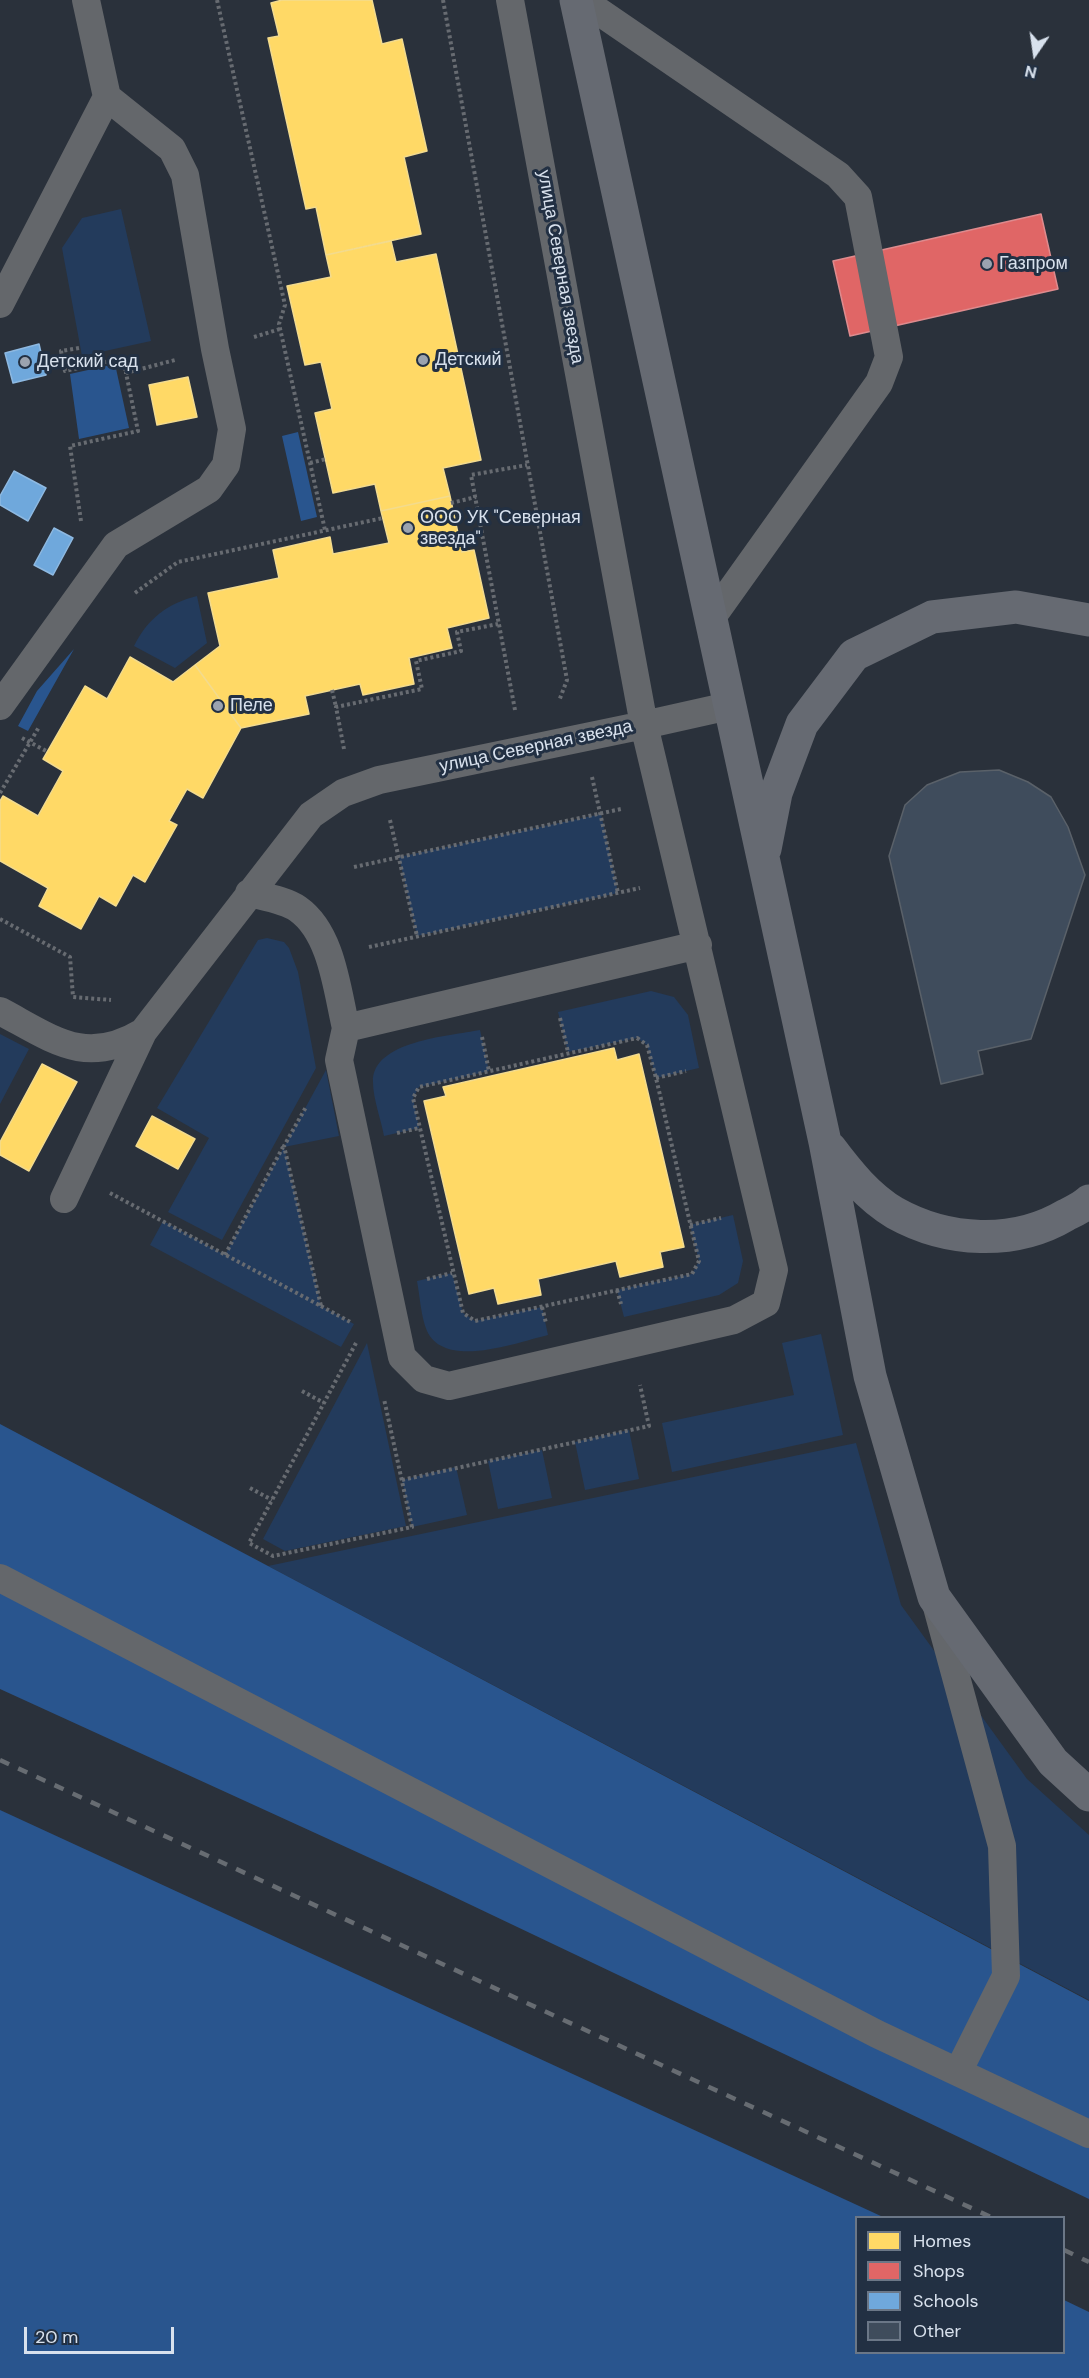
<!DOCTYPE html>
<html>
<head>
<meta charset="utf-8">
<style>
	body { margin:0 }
	#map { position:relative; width:1089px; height:2378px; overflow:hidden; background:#2a313b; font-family:"DM Sans",sans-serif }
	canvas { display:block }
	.legend { position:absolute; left:855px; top:2216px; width:210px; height:138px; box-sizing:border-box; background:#223043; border:2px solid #6b7787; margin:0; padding:8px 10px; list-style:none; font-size:18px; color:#d8e1ed }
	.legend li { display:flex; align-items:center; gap:12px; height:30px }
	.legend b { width:30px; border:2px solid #6b7787 }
	.north { position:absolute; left:1005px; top:24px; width:60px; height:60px; -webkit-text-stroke:4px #223043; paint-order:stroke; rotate:193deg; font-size:16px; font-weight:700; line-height:24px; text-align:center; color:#d8e1ed }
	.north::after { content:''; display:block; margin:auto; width:21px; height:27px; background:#d8e1ed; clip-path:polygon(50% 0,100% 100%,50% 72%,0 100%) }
	.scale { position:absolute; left:24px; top:2327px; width:150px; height:27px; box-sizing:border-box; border:3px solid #d8e1ed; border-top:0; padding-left:8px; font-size:18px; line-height:21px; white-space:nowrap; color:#d8e1ed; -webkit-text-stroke:4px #223043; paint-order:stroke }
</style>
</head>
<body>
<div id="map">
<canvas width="1089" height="2378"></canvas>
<ul class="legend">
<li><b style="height:16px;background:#ffd966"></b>Homes</li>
<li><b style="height:16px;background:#e06666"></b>Shops</li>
<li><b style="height:16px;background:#6fa8dc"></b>Schools</li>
<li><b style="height:16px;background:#3f4c5c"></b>Other</li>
</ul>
<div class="north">N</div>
<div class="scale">20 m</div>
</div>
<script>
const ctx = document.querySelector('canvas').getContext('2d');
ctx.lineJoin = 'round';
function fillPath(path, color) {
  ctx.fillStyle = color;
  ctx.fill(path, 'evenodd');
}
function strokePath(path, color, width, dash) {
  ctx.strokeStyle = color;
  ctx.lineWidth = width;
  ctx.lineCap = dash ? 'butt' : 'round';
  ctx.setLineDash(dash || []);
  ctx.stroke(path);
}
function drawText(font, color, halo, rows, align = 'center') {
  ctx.font = font + ' "DM Sans",sans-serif';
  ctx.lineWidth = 6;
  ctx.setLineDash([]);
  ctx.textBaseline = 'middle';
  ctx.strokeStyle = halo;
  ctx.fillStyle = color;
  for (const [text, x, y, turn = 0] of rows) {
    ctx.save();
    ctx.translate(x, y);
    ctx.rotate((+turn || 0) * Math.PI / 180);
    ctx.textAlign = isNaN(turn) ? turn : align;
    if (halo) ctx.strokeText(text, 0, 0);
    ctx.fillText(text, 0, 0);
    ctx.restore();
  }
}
fillPath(new Path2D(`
	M121,209l30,132 -69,15 -20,-108 20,-30z
	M197,596l10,47 -32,25 -41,-22c13,-27 34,-43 63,-50z
	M601,814l17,79 -201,43 -18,-79z
	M267,938l17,4 5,6 9,24 18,96 -94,172 -54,-28 41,-74 -52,-30 101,-168z
	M651,991l23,6 14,18 11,53 -43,10 -9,-33 -10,-7 -69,14 -10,-40z
	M480,1030l9,41 -70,16 -6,11 6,30 -35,8c-3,-17 -11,-37 -11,-54 -1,-41 76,-46 107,-52z
	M0,1034l29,15 -29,55z
	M326,1070l13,66 -55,11 37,159 33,18 -13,23 -191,-102 13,-24 62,34z
	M733,1215l10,46 -5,22 -19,12 -95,22 -7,-27 75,-16 7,-13 -9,-36z
	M452,1273l11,40 12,8 67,-14 6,28c-30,7 -103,35 -121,-4 -6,-14 -7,-34 -10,-50z
	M821,1334l22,101 -171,37 -10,-49 132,-28 -12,-52z
	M367,1343l39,183 -121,25 -22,-12z
	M629,1430l10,49 -54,11 -10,-48z
	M856,1443l45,162 126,174 62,56v165l-821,-434z
	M542,1450l10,48 -54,11 -10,-48z
	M456,1467l11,48 -55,12 -10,-47z`), '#233b5c');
fillPath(new Path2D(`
	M115,364l14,64 -50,11 -9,-65z
	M298,432l19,85 -16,4 -19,-85z
	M74,649l-46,82 -10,-5 19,-35z
	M0,1424l1089,577v198l-660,-314 -429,-196z
	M0,1810l883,407 -27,1v134h208v-52l25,12v66h-1089z`), '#29558e');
const homes = new Path2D(`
	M282,0h90l10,44 20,-5 25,112 -23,6 17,77 -95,21 -10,-48 -10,2 -38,-171 11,-2 -8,-33z
	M391,241l5,21 40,-8 45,206 -38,8 7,28 -69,15 -6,-27 -42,9 -18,-80 17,-4 -11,-47 -16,3 -18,-79 44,-9 -5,-22z
	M188,377l9,40 -40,8 -8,-40z
	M450,496l12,56 12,-2 15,68 -42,10 5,20 -43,10 5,26 -51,11 -3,-11 -55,12 4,18 -68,14 -46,-63 25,-19 -12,-53 71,-15 -6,-28 57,-13 3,17 56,-11 -8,-32z
	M130,657l43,25 22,-17 46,63 -38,70 -16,-9 -18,32 8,4 -32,57 -12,-7 -17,31 -17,-10 -18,33 -42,-23 9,-18 -48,-27v-60l3,-5 35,20 25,-45 -20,-12 42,-73 22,13z
	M614,1048l3,12 22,-6 45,193 -24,5 3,15 -43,10 -4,-16 -78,18 3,16 -43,9 -4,-16 -25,6 -45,-193 22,-5 -3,-9z
	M42,1064l35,18 -48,89 -29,-16v-13z
	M152,1116l43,23 -17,30 -42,-23z`);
fillPath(homes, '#ffd966');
strokePath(homes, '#f3db8e', 1.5);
const shops = new Path2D(`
	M1041,214l17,75 -208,47 -17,-75z`);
fillPath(shops, '#e06666');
strokePath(shops, '#de8b8e', 1.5);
const schools = new Path2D(`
	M39,344l7,31 -33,8 -8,-30z
	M14,471l32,17 -18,33 -28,-16v-9z
	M54,528l19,10 -20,37 -19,-10z`);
fillPath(schools, '#6fa8dc');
strokePath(schools, '#8eb9e1', 1.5);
const building = new Path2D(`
	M999,770l29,12 23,15 17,30 17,48 -54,164 -53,12 5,23 -42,10 -52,-228 16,-51 22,-20 33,-13z`);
fillPath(building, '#3f4c5c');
strokePath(building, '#5a6169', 1.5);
strokePath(new Path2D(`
	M217,0l68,305 -6,19 46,206
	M443,0l124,680 -8,21
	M254,337l26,-8
	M79,348l-18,3 4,20 58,-13 3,15
	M310,463l16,-4
	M451,503l25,-6
	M81,521l-11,-75 68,-15 -12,-58 49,-13
	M135,593l43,-31 205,-44
	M332,690l4,17
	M515,710l-44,-235 56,-10
	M22,738l26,14
	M344,749l-8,-42 86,-18 -6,-28 45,-10 -4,-19 41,-8
	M592,777l26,116
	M0,793l39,-66
	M390,820l27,116
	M354,867l267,-58
	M0,919l70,38 3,40 38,3
	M369,947l271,-59
	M560,1018l8,34
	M482,1037l7,34
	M637,1038l10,7 9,33 43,183 -7,13 -217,47 -12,-8 -50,-215 6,-11z
	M656,1078l30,-7
	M397,1133l22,-5
	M110,1193l211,113 -37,-160 22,-39
	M690,1225l31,-7
	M225,1255l58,-108
	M427,1279l25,-6
	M617,1290l4,14
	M321,1306l31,17
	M542,1307l4,16
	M356,1343l-107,200 24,13 139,-29 -28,-128
	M302,1391l22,12
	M402,1480l247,-54 -9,-41
	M250,1488l22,12`), '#676b71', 4, [3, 3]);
strokePath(new Path2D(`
	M582,0l256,175 20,22 31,160 -10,26 -169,237
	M0,304l107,-207
	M0,706l116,-161 93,-56 17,-24 6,-36 -17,-80 -30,-174 -13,-26 -65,-52 -21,-97
	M249,893c15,4 36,7 49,16 34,24 39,81 48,119
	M698,945l-352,83 -7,32 63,297 22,22 25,7 285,-66 32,-17 8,-33 -130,-545 85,-19
	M0,1011c53,28 85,56 143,21l168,-217 32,-22 36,-13 265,-55 -134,-725
	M64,1199l79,-167
	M0,1578l877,456 212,100
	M937,1607l65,239 4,130 -48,96`), '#64676b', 28);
strokePath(new Path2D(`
	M576,0l249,1142 45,234 64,221 119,165 36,33
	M765,849l11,-56 26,-69 52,-69 78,-38 84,-10 73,13
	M830,1148c18,24 38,49 65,65 52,29 119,33 171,2 8,-4 17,-8 23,-14`), '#666a72', 33);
strokePath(new Path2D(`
	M0,1760l993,458
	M1064,2250l25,12`), '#676c72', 4.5, [10, 10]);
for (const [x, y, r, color] of [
	[987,264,6,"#9ba3af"],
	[423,360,6,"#9ba3af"],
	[25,362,6,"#9ba3af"],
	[408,528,6,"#9ba3af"],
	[218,706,6,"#9ba3af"]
]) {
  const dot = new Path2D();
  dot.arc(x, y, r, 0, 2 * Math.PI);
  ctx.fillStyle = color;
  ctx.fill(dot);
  strokePath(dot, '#223043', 2);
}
drawText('18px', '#d8e1ed', '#223043', [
	["Газпром",999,264],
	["Детский",435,360],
	["Детский сад",37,362],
	["ООО УК \"Северная",420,518],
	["звезда\"",420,539],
	["Пеле",230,706]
], 'left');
drawText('18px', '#d8e1ed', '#223043', [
	["улица Северная звезда",560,267,80],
	["улица Северная звезда",536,747,-12]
]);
</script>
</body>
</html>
